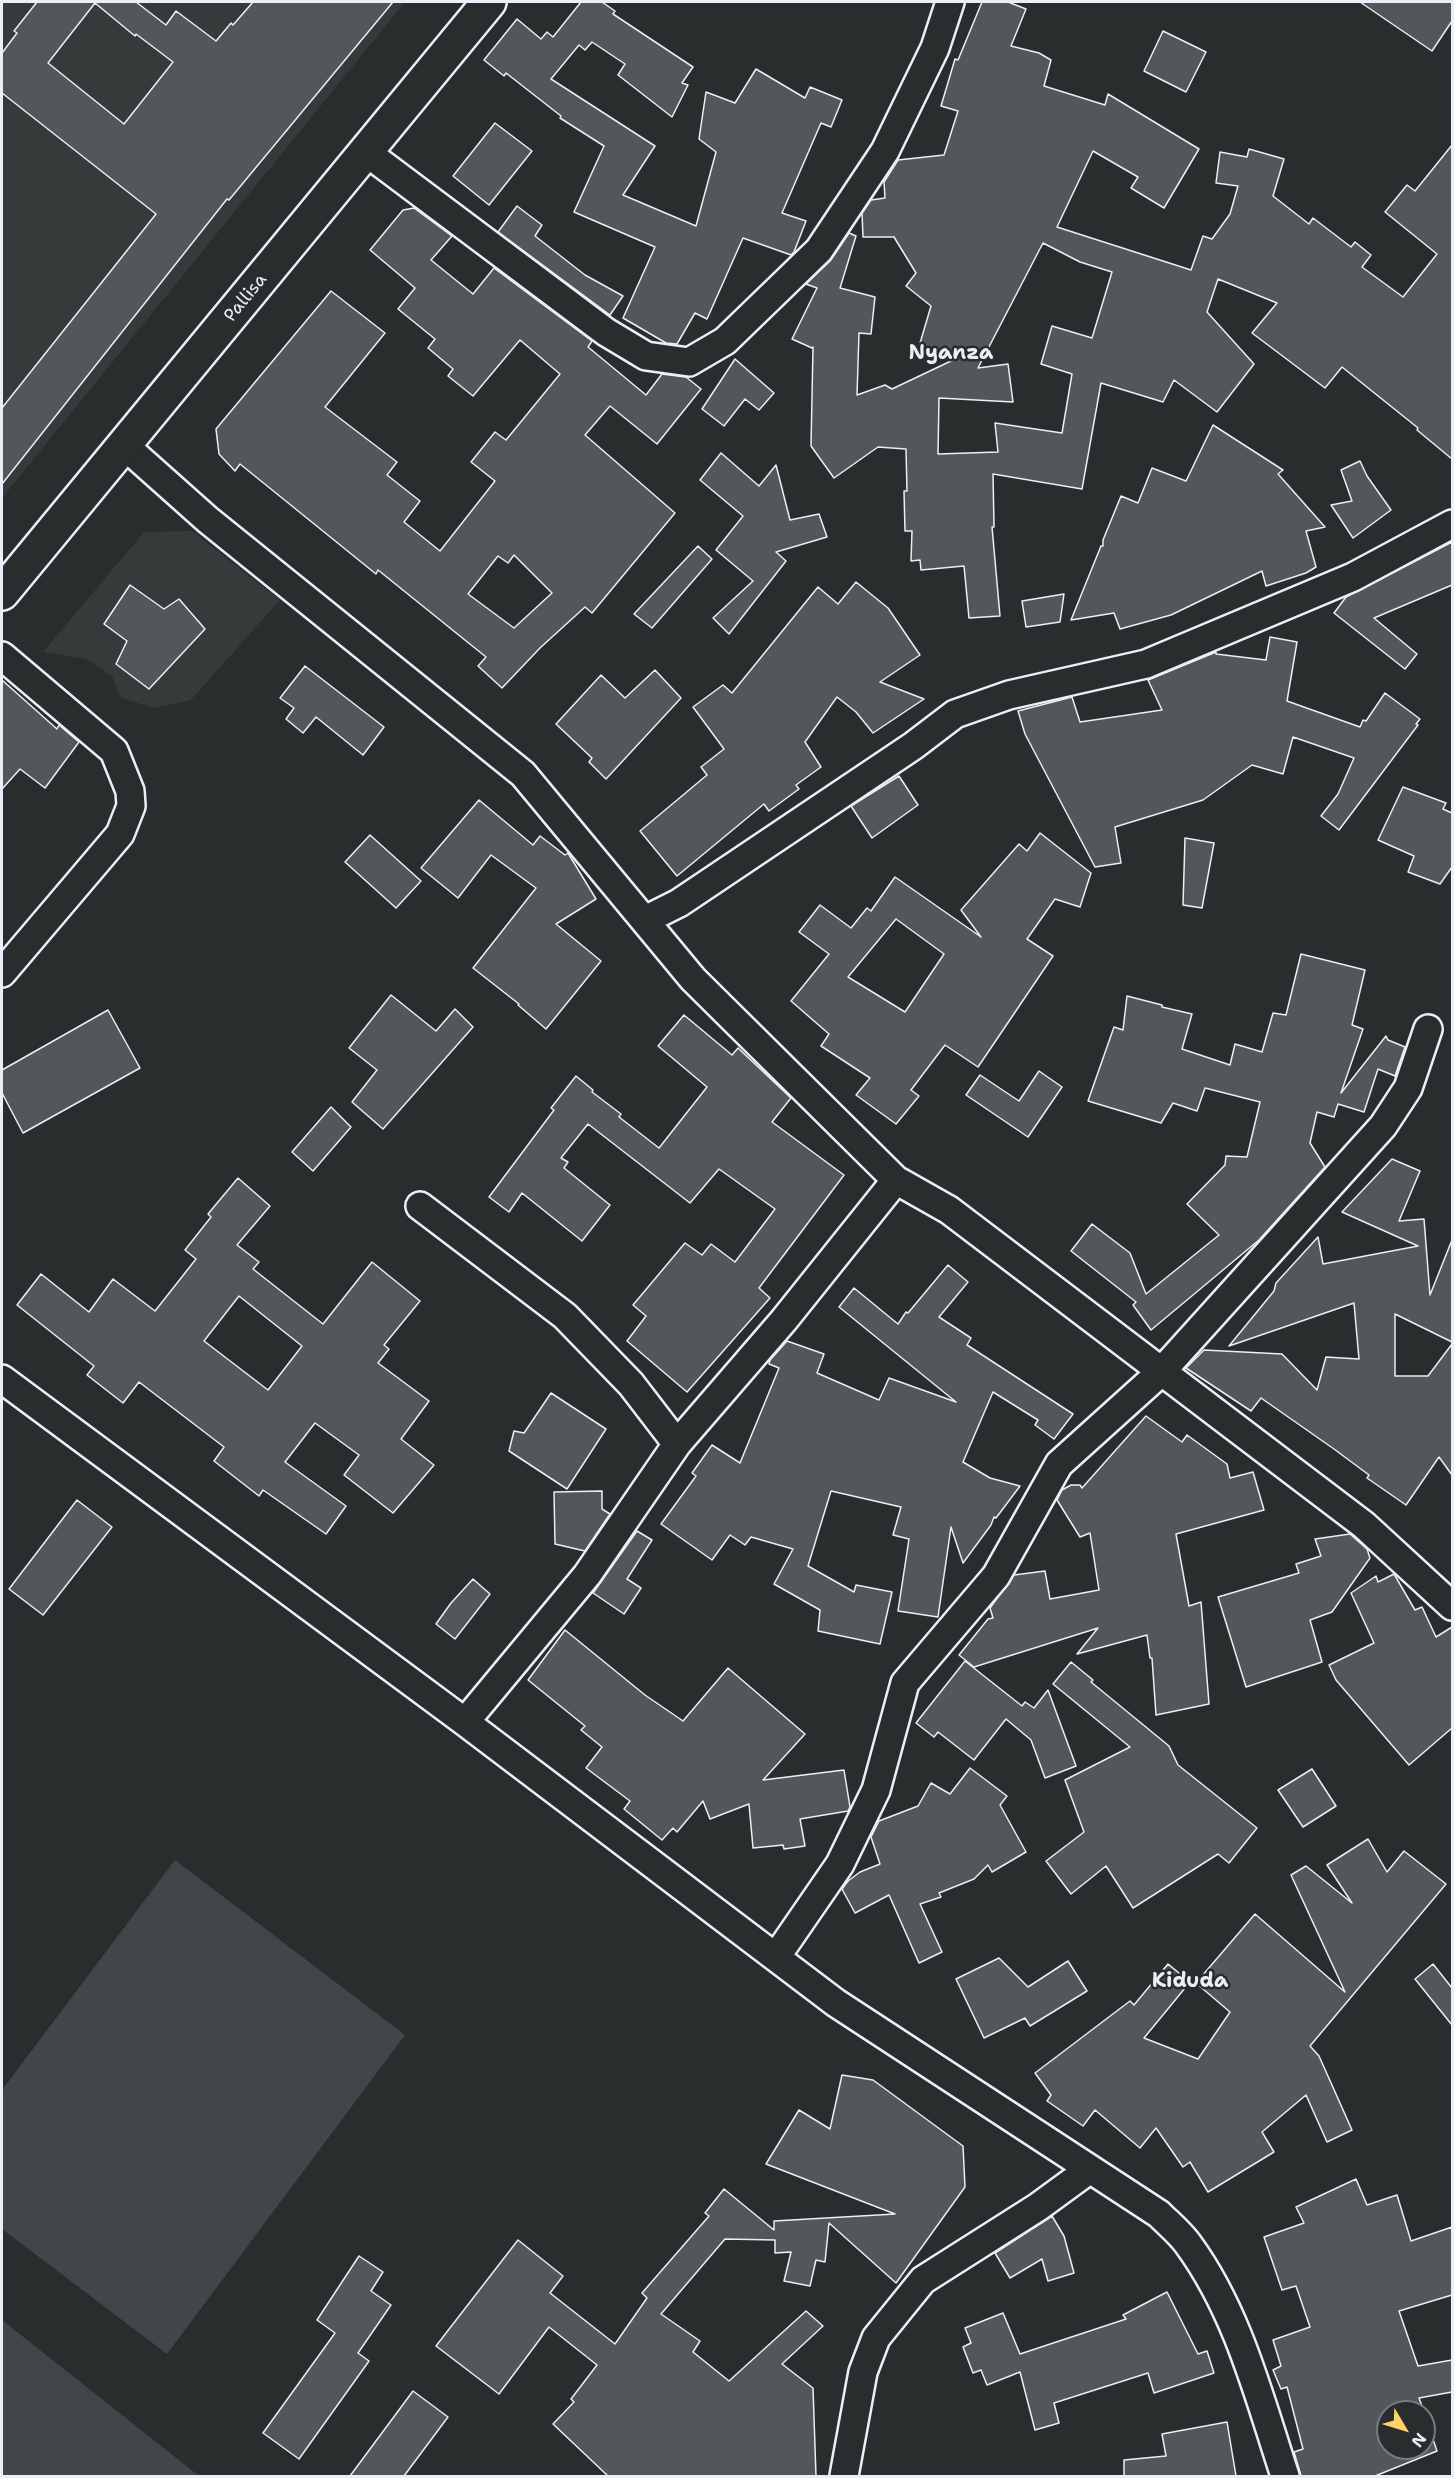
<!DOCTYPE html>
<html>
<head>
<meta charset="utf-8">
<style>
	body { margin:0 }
	#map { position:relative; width:1454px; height:2478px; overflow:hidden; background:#2a2d2e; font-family:"Shantell Sans",sans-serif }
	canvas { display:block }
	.frame { position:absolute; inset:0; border:3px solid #e8f1f8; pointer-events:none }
	.north { position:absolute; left:1376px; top:2400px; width:60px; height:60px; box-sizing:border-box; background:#2a2d2e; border:2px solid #767b7f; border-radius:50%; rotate:128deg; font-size:16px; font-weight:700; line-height:24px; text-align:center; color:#e8f1f8 }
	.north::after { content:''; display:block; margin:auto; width:21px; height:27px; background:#ffd166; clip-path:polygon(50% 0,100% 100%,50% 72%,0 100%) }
</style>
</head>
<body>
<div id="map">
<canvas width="1454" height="2478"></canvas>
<div class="frame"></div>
<div class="north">N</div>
</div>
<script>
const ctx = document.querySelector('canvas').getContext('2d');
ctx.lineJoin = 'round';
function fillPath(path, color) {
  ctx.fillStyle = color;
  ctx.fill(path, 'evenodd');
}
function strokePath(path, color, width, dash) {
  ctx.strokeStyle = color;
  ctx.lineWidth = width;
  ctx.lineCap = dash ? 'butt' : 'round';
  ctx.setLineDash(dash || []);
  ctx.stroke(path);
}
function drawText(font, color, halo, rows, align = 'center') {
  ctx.font = font + ' "Shantell Sans",sans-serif';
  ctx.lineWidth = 5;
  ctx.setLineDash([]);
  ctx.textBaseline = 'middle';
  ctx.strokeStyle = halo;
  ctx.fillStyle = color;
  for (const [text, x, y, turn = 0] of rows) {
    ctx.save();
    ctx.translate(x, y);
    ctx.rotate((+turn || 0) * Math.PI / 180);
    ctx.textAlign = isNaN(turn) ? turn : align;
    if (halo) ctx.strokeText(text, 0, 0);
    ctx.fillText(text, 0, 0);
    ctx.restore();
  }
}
fillPath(new Path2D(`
	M2,2h403l-403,496z
	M192,531l88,69 -89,100 -37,8 -33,-10 -9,-22 -26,-17 -43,-7 101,-120z`), '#363a3b');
fillPath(new Path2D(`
	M175,1860l230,175 -238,319 -165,-125v-139z
	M2,2320l197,156h-197z`), '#424648');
const building = new Path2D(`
	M37,2h99l30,23 10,-14 40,30 15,-18 2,2 20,-23h140l-164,198 -2,-1 -225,285v-76l154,-194 -154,-121v-40l15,-20 -3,-2zM95,3l40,33 1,-2 37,28 -49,62 -76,-61z
	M581,2h21l13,9 -2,3 80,53 -11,16 6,2 -16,32 -54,-42 7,-11 -33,-22 -7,8 -6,-5 -28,34 104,67 -32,49 73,31 20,-74 -17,-13 7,-47 29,11 21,-34 49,29 5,-11 32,13 -11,27 -10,-4 -39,90 24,8 -12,31 -3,3 -48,-17 -36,81 -12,-6 -18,31 -11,-1 -43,-25 32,-71 -81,-35 30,-66 -44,-28 1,-2 -55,-43 -2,3 -20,-16 33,-41 24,20 6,-7 6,5z
	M982,2h26l18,7 -15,37 28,7 12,7 -7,26 61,19 3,-11 91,55 -35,59 -33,-20 7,-11 -45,-26 -36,76 134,43 12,-34 9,3 18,-25 8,-28 -22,-3 4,-31 27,5 2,-8 35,10 -11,37 36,28 4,-6 38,29 4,-5 16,13 -9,12 41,30 34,-43 -52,-42 22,-27 8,6 37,-46v314l-35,-29 1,-2 -76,-61 -17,21 -73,-55 25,-30 -59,-24 -11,33 47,52 -37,48 -43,-32 -11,22 -62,-19 -19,106 -89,-15 1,53h-2l8,89 -31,2 -5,-52 -43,4 -1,-10 -9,1 1,-30h-7l-1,-40h3l-1,-42 -28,-2 -44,31 -23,-32 2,-99 -1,1 -20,-9 25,-51 -11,-4 24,-23 19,-28 7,3 -16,52 35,9 -4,37 -12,-1 -2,62 28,-10 7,4 61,-29 -35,-10 13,-44 -25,-20 10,-13 -22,-36h-31l-1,-24 9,-13 14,-2 -1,-16 14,-22 46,-5 14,-44 -17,-5 14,-47 3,1zM1043,243l37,19 32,10 -20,66 -40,-12 -11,38 31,10 -10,59 -67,-10 3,29 -60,2 1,-56 74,4 -5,-38 -30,4z
	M1360,2h92v19l-20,30z
	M1163,31l43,21 -20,40 -42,-21z
	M495,123l37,28 -43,54 -36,-29z
	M517,206l25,19 -7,11 50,39 38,21 -13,19 -112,-83z
	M414,208l38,28 -21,24 42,34 21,-26 98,73 -4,6 58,48 16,-21 24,3 15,12 -44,55 -47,-38 -25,29 90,78 -83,100 -7,-6 -45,41 -38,40 -24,-22 8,-9 -108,-87 -2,4 -136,-110 -5,7 -16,-17 -3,-25 115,-138 54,42 -60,74 72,55 -10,13 33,26 -16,21 36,29 55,-70 -24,-19 24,-30 11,8 54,-66 -40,-34 -47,56 -25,-20 5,-7 -25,-21 7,-9 -37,-30 17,-21 -45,-38 33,-40zM514,555l38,38 -38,35 -46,-34 30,-38 10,7z
	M735,359l39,34 -15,17 -14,-11 -21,27 -22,-17z
	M1213,425l70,45 -5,4 47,53 -19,4 10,36 -10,6 -40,13 -4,-15 -91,44 -51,14 -6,-16 -43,7 30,-74h2v-6l18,-44 17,7 14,-35 34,13z
	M721,453l38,33 17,-21 14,55 29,-6 8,23 -51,15 10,9 -57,73 -16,-16 40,-37 -37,-31 27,-34 -43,-36z
	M1360,461l7,15 24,34 -38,28 -22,-33 21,-4 -11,-31z
	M1452,542v43l-78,33 43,36 -12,15 -71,-56 12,-16z
	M698,546l14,13 -60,69 -18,-14z
	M856,582l32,26 32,47 -40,27 44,17 -51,34 -17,-21 -19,-15 -32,45 16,25 -25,18 3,4 -30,22 -5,-7 -87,72 -37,-45 67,-56 -6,-8 23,-18 -31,-42 30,-22 9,8 86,-106 20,17z
	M130,585l34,24 15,-10 26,30 -56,60 -33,-25 11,-23 -23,-17z
	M1064,594l-4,28 -34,5 -4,-26z
	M1270,637l27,5 -10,59 73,26 3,-7 3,1 19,-28 35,26 -4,5 2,1 -79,105 -18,-14 17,-22 16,-36 -61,-21 -10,37 -31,-9 -49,35 -88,27 6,36 -26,4 -70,-133 -7,-23 54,-14 8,25 82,-12 -14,-30 68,-28v2l50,6z
	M305,666l79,61 -21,28 -47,-38 -13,16 -17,-14 8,-11 -14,-10z
	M655,670l26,28 -75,81 -17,-17 3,-4 -36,-34 45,-49 24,23z
	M2,680l55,49 2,-4 20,17 -34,46 -25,-19 -18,20z
	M899,776l19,29 -46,33 -21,-32z
	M1403,787l43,16 -3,6 9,4v54l-12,17 -32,-12 6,-16 -36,-16z
	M479,800l54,45 7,-9 25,19 3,-2 28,46 -40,25 45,37 -55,68 -28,-24 1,-1 -46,-36 63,-80 -45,-33 -33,43 -37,-30z
	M1040,833l51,40 -11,34 -25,-8 -28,40 26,17 -75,111 -33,-22 -34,45 8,6 -23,28 -40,-29 14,-17 -49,-32 8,-12 -38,-33 38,-47 -30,-22 21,-27 31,23 16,-20 4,3 24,-34 86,60 -20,-27 58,-66 8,7zM896,919l48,35 -39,58 -57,-35z
	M370,835l51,46 -25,27 -51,-46z
	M1185,838l29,5 -12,65 -19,-3z
	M1301,954l64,16 -13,55 11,4 -22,64 45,-57 2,4 17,7 -10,29 -17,-7 -14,43 -26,-8 -4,13 -17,-5 -7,31 15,24 -66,73 -108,90 -18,-25 3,-3 -65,-51 21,-27 38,29 16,41 73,-59 -32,-31 38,-39 1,-9 21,1 13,-55 -55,-14 -8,23 -24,-8 -12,20 -73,-22 26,-74 9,3 4,-34 35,9v2l30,7 -10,35 48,16 5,-21 27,8 11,-39 13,2z
	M391,995l45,36 19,-22 18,18 -90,102 -31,-27 25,-32 -28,-22z
	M108,1010l32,58 -117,65 -21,-40v-23z
	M684,1015l48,40 6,-7 53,50 -19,24 72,53 -85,113 11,10 -83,94 -60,-51 19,-25 -13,-11 52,-62 17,12 9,-11 24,18 40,-53 -56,-40 -29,34 -102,-79 -27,34 7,4 -4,6 46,37 -28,36 -60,-48 -13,19 -20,-15 65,-87 -3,-2 25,-32 17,14 -1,2 29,22 -2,3 40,31 48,-61 -49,-41z
	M1039,1071l23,16 -34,50 -62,-42 14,-20 39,26z
	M331,1107l20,20 -38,44 -21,-19z
	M1392,1159l28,12 -21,50 25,-2 6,76 22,-55v102l-57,-28v62h33l24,-32v131l-13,-18 -33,48 -39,-27 2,-3 -35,-26 -73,-51 -10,13 -65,-43 18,-18 78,4 35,36 9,-33 33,2 -5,-56 -125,43 45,-55 2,-8 42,-46 5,27 95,-18 -76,-34z
	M238,1178l32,28 -33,39 22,17 -6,7 70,55 49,-62 48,39 -36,44 5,4 -11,14 51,38 -28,38 33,26 -41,48 -49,-38 15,-20 -44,-32 -30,39 61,44 -20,28 -63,-44 -4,6 -45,-35 10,-14 -85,-65 -16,21 -36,-28 7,-9 -77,-61 24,-31 48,38 24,-33 42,32 41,-52 -11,-9 26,-33 -3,-3zM239,1296l63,50 -34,44 -64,-49z
	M948,1265l20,17 -29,35 32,21 -4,7 106,69 -19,25 -19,-14 3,-5 -45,-28 -30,70 27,16 30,8 -24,32 -2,-1 -3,8 -28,38 -12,-36 -13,90 -40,-6 11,-72 -16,-4 8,-28 -70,-16 -23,75 46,26 2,-7 36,7 -12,52 -62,-13 2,-21 -46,-26 19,-35 -42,-12 -6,8 -15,-10 -18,25 -51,-36 35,-48 -4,-3 20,-28 28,18 39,-95 -10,-4 1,-4 17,-19 37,13 -7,19 62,27 10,-22 67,24 -117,-95 15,-19 44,36 8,-12 2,1z
	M551,1393l55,36 -39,60 -58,-38 5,-20 10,2z
	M1146,1416l36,26 5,-7 40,29 3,14 23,-6 11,38 -88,24 13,72 12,-4 8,102 -53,11 -4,-57h-2l-3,-23 -70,19 21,-26 -124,39 -15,-12 29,-36 5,-1 -3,-10 24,-33 31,-4 5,28 49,-9 -9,-57 -10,4 -23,-37 5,-10 9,-5h9l2,3z
	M602,1491v18l8,5 -25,37 -30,-7 -1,-52z
	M77,1500l35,27 -69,88 -34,-26z
	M637,1531l15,9 -25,39 14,9 -17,26 -31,-21z
	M1350,1534l17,15 3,9 -38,54 -22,8 12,42 -76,25 -28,-90 81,-24 -3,-9 25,-8 -6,-17z
	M1394,1574l21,36 7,-3 14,30 16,-10v101l-43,37 -73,-85 -7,-15 45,-22 -23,-50 25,-17 2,6z
	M473,1579l17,15 -35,45 -19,-15 15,-21z
	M565,1630l80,65 38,26 45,-53 77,66 -42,46 81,-10 6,37 -2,4 -48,8 5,27 -21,3 -1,-4 -30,3 -4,-44 -39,15 -7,-18 -26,31 -4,-4 -11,12 -38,-31 6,-8 -44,-33 16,-21 -21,-17 4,-4 -57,-46z
	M965,1661l57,45 3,-4 9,6 14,-18 28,76 -31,12 -14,-38 -25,-21 -32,41 -36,-28 -4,5 -18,-14z
	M1071,1662l22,18 -2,2 78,64 9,19 79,63 -28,35 -11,-9 -85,54 -27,-42 -35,28 -25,-33 38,-29 -19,-52 65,-33 -77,-63z
	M970,1768l37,28 -7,9 26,47 -34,20 -4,-7 -14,14 -35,14 2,4 -21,7 22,48 -23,11 -30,-68 -34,18 -13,-24 6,-8 12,-9 20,-8 -9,-27 8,-16 39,-15 13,-23 19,11z
	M1312,1769l24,37 -33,21 -25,-37z
	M1368,1839l19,33 17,-21 42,33 -136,162 9,10 33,74 -25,12 -21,-47 -44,37 12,20 -66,40 -18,-30 -7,5 -27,-39 -16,20 -45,-38 -12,16 -36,-25 4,-6 -16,-22 95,-72 4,4 34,-41 22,18 -46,56 54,21 32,-47 -34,-29 59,-69 90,78 -54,-117 15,-9 46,37 -25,-38z
	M999,1958l29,29 40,-26 19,30 -57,35 -5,-8 -41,20 -28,-59z
	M1433,1964l19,24v37l-37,-46z
	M842,2075l31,5 90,66 2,41 -69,96 -67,-60 -4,39 -9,-2 -6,26 -26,-5 7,-29 -16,1v-13l-50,-1 -64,75 39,27 -7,11 36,29 77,-70 17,15 -41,38 31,24 3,88h-208l-55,-52 21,-22 -3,-3 26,-34 -48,-38 -50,67 -63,-48 82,-106 45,36 -13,17 65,51 32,-46 -5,-5 67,-77 -4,-3 19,-24 50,41v-9l121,-7 -129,-50 33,-54 31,19z
	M1356,2179l11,26 30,-10 14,46 41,-14v68l-53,16 19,55 34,-6v32l-33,6 5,14h-36v36h36v-35l13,38 -62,25h-74l-7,-24 9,-3 -16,-62 -6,2 -8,-19 8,-4 -8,-26 37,-13 -14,-41 -14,4 -18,-53 40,-14 -8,-16z
	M1052,2216l12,20 10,37 -26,8 -6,-22 -32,19 -15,-25z
	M359,2256l24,16 -12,19 20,14 -33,48 11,8 -70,98 -36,-26 72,-100 -18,-13z
	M1167,2292l31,62 9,-3 7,22 -60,20 -6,-20 -94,30 5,20 -24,7 -15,-58 -33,13 -6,-15 -8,3 -10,-26 8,-4 -6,-15 38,-15 17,41 106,-35 -3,-4z
	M413,2391l35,26 -44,59h-54z
	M1227,2422l9,54h-112v-16l42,-4 -4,-22z`);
fillPath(building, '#535759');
strokePath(building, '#e8f1f8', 1.5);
const minor = new Path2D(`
	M366,152l240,180 40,24 43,6 36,-21 94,-91 66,-99 50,-103 15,-46
	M125,446l83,74 315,254 170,205 203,201 53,30 415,315 88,81
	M2,656l112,95 16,40 1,15 -11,28 -118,139
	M645,920l34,-17 234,-157 42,-32 54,-19 137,-31 207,-87 99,-53
	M420,1206l145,110 66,68 46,60
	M2,1379l463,343 371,281 323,211c10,10 21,19 29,30 50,68 71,153 97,232
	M465,1722l122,-147 90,-131 107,-124 112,-140
	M776,1957l64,-93 36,-74 29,-107 91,-107 63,-112 102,-92 222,-246 25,-38 20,-59
	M844,2476l19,-104 13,-34 47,-58 115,-73 52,-38`);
const major = new Path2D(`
	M2,593l487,-591`);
strokePath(minor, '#e8f1f8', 32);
strokePath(major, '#e8f1f8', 38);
strokePath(minor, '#2a2d2e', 27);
strokePath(major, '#2a2d2e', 33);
drawText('18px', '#e8f1f8', '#2a2d2e', [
	["Pallisa",246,298,-51]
]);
drawText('bold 21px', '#e8f1f8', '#2a2d2e', [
	["Nyanza",951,354],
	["Kiduda",1190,1982]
]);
</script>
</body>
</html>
